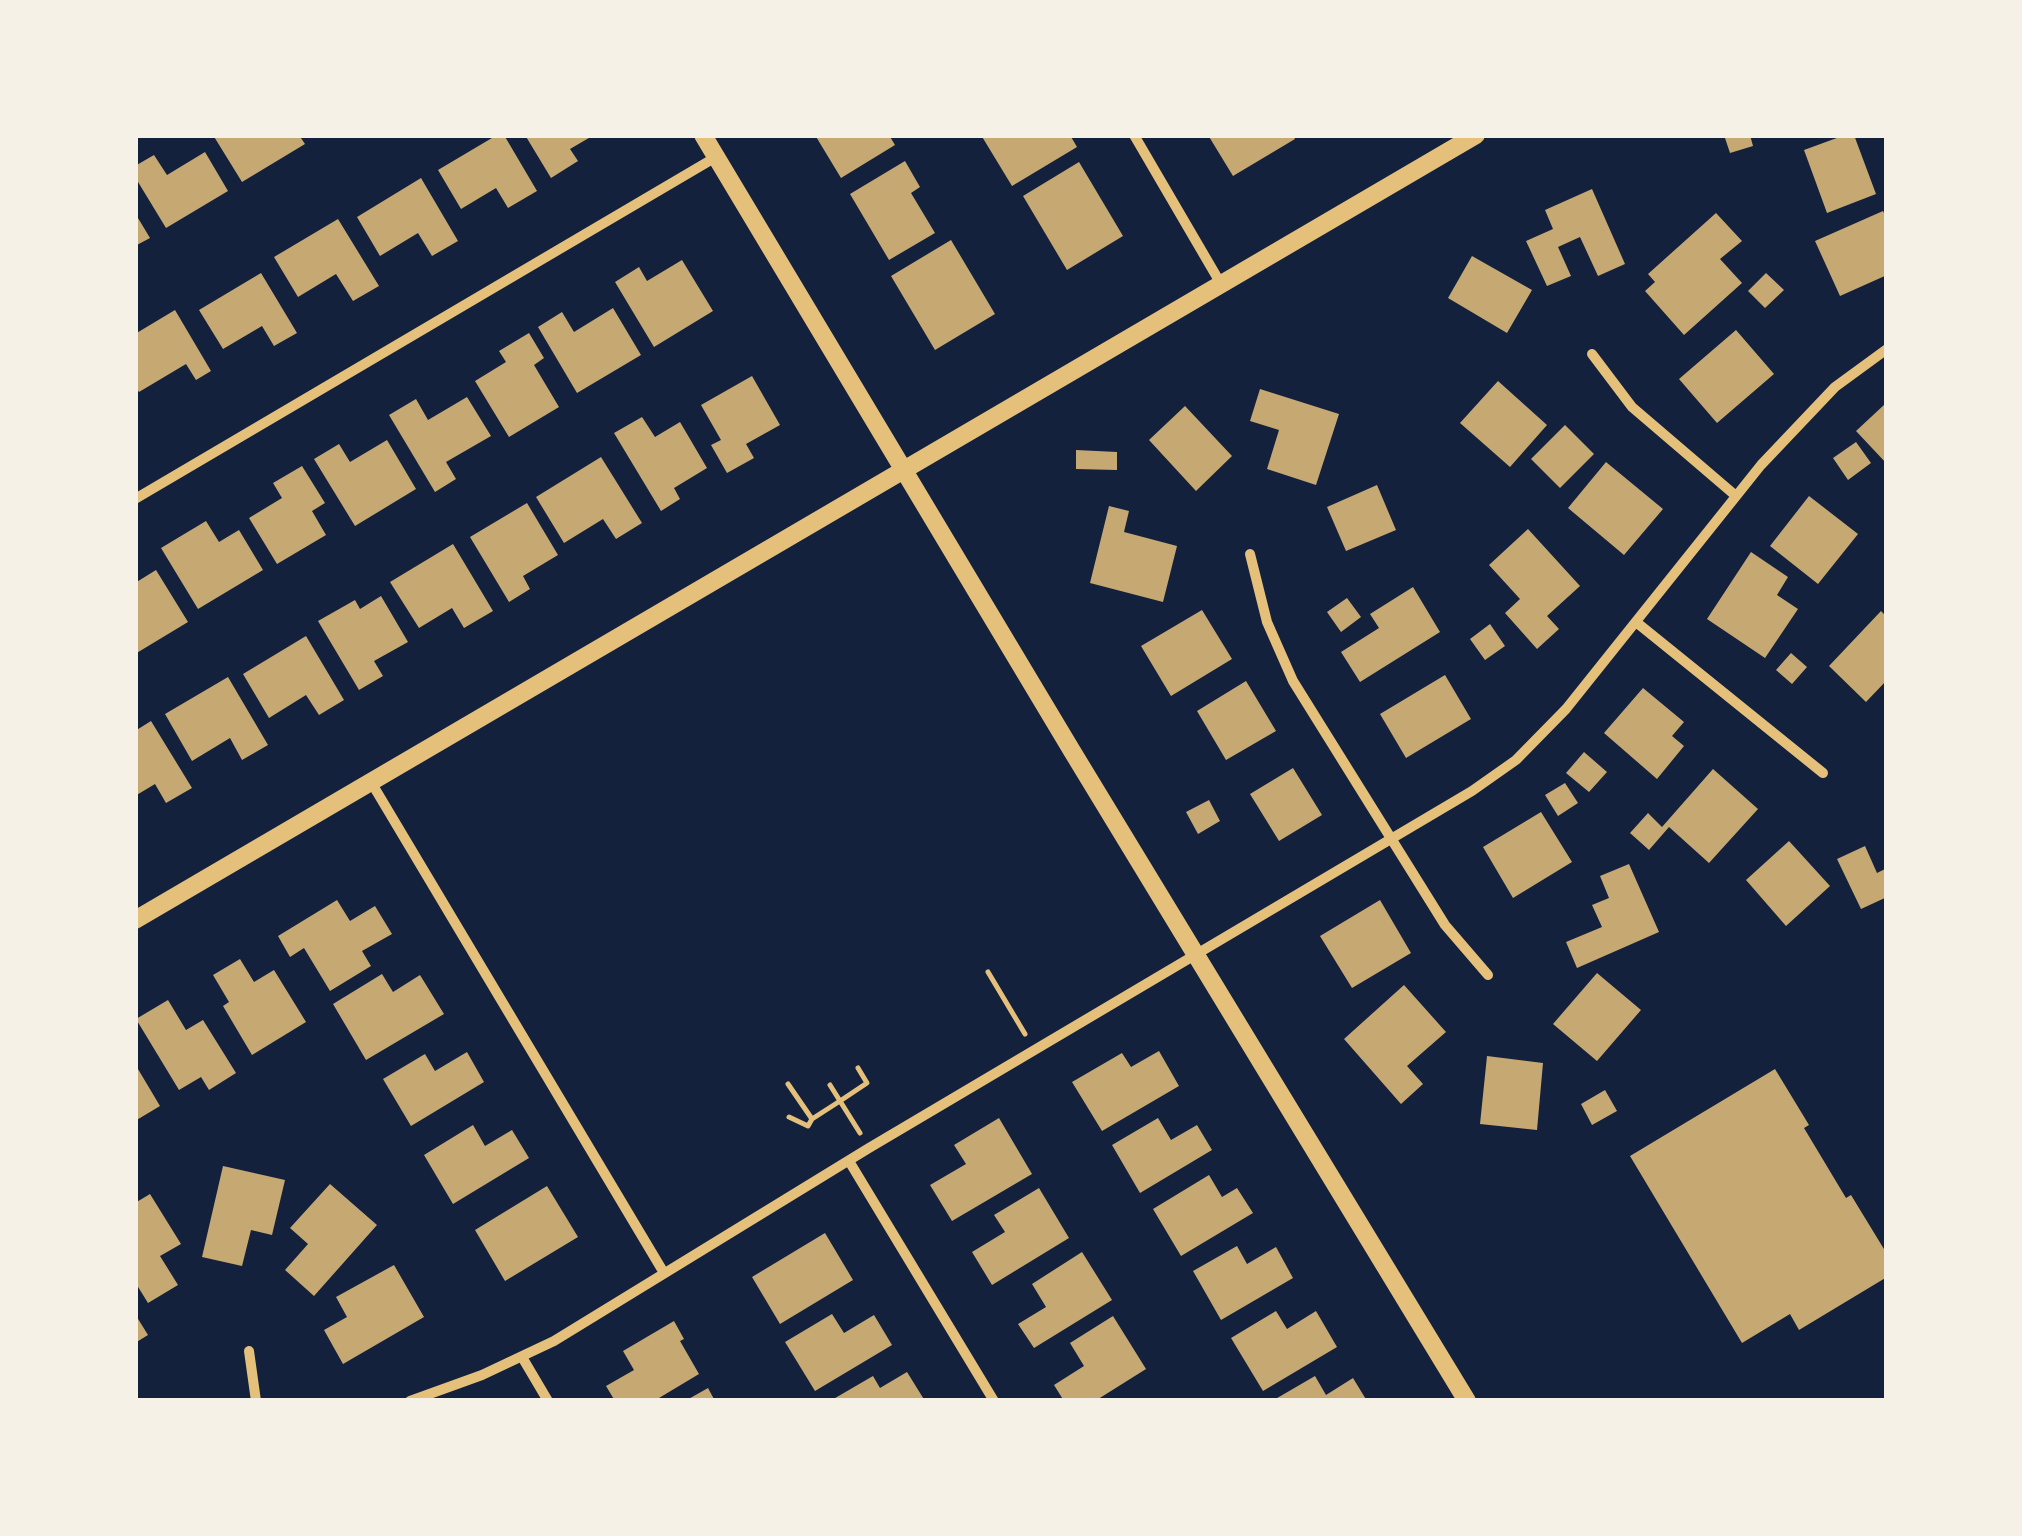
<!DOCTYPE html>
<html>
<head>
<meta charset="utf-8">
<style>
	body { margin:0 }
	#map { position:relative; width:2022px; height:1536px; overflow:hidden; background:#14213d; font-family:Barlow,sans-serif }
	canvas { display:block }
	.frame { position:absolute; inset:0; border:138px solid #f6f1e7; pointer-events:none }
</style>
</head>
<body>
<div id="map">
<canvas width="2022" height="1536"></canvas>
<div class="frame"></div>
</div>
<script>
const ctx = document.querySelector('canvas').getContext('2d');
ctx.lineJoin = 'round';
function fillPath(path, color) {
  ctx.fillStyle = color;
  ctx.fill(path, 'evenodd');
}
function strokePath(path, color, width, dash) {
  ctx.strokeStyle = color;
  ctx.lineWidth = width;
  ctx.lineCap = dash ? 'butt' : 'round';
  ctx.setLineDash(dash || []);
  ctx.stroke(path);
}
fillPath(new Path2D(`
	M213,135h86l6,9 -63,38z
	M497,135h7l33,56 -29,17 -12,-20 -35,21 -23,-39z
	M525,135h69l-24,14 8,12 -27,17z
	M815,135h74l6,10 -54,33z
	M981,135h89l7,12 -65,39z
	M1208,135h85l2,4 -62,37z
	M1724,135h26l3,11 -23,7z
	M1845,135h9l22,59 -49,19 -23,-63z
	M205,152l23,39 -62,37 -31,-51v-11l19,-11 13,20z
	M905,161l15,26 -9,6 24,40 -46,27 -39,-66z
	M1079,162l44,74 -56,34 -44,-74z
	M421,178l37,63 -26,15 -14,-23 -38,23 -23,-39z
	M1592,189l33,75 -27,12 -18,-39 -22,10 13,29 -24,10 -21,-45 27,-12 -8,-19z
	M1883,211l4,8v56l-47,21 -25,-55z
	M135,213l15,25 -15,8z
	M1716,213l26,28 -22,18 22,24 -58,52 -39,-44 10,-9 -7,-8z
	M338,219l41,67 -26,15 -17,-27 -38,23 -24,-40z
	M951,240l44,74 -60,36 -44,-74z
	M1472,256l60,34 -25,43 -59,-35z
	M682,260l31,51 -59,36 -39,-65 24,-15 8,14z
	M261,273l36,60 -23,13 -12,-20 -39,23 -24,-39z
	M1766,273l18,17 -19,18 -17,-17z
	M613,308l28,47 -64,38 -39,-66 24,-15 12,20z
	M175,310l36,61 -15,9 -10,-16 -47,28 -4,-6v-52z
	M1736,330l38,44 -57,49 -38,-44z
	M529,333l15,25 -10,7 25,42 -50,30 -34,-56 31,-19 -7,-11z
	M752,376l28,49 -34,19 8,14 -27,15 -16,-28 10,-5 -20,-35z
	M1498,381l49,44 -37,42 -50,-44z
	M1260,389l79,25 -23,71 -49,-16 12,-39 -29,-9z
	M467,397l24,39 -45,26 10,17 -21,13 -46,-77 27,-16 12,21z
	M1885,404l2,2v58l-31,-33z
	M1185,406l47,50 -36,35 -47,-51z
	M642,417l13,20 25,-15 27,46 -33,20 6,11 -19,12 -47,-78z
	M1565,425l29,29 -34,34 -29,-29z
	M387,440l29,49 -61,37 -41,-67 25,-15 11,18z
	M1856,442l15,21 -23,17 -15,-22z
	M1076,450l41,2v18l-41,-1z
	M601,457l41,66 -26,16 -13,-20 -39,24 -28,-46z
	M1606,462l57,47 -39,46 -56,-47z
	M302,466l23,37 -13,8 14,24 -49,29 -28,-46 33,-20 -9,-15z
	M1377,485l19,45 -50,21 -19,-44z
	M1809,496l49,38 -40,50 -48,-38z
	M527,503l31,52 -35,21 7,13 -21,13 -39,-65z
	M1109,506l20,5 -5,21 53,14 -14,56 -73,-19z
	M206,521l13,21 20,-12 24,40 -65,39 -37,-61z
	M1528,529l52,57 -33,30 12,13 -22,20 -32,-36 15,-14 -31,-34z
	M453,544l40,67 -29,17 -12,-20 -33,20 -29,-46z
	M1751,552l37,25 -11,18 21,14 -33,49 -58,-39z
	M156,570l32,52 -53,32v-71z
	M1413,587l27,45 -80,50 -19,-30 38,-24 -9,-14z
	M381,596l27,46 -34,19 9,15 -24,14 -41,-69 37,-21 5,9z
	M1347,598l14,19 -20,15 -14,-20z
	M1202,610l30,49 -61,37 -30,-50z
	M1881,611l6,6v63l-21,22 -37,-36z
	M1490,624l15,22 -20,14 -15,-21z
	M306,636l38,64 -25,15 -13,-20 -37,23 -26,-44z
	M1791,653l16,14 -15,17 -16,-14z
	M1445,675l26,44 -65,39 -26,-44z
	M228,677l40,68 -26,15 -12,-22 -38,23 -27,-47z
	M1246,681l30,50 -50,29 -29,-49z
	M1643,688l41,34 -12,14 12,10 -27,33 -53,-46z
	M151,721l41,67 -26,15 -11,-19 -20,12v-65z
	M1584,752l23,20 -18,20 -23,-19z
	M1293,768l29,47 -43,26 -29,-47z
	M1713,769l45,40 -49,54 -40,-36 -20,23 -19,-17 18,-20 14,14z
	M1565,783l13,20 -20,13 -13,-21z
	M1209,800l11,21 -22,13 -12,-22z
	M1541,812l31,50 -59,36 -30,-51z
	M1789,841l41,45 -44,40 -40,-46z
	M1865,846l12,27 10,-5v29l-26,12 -24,-50z
	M1629,864l30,68 -82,36 -11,-26 36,-15 -10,-22 17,-7 -9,-22z
	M337,900l13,21 25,-15 17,28 -30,17 9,15 -41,25 -26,-43 -14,9 -12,-21z
	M1380,900l31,53 -59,35 -32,-52z
	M240,959l14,23 20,-12 32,52 -54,33 -29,-49 6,-4 -16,-27z
	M1597,973l44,37 -44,51 -44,-37z
	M382,974l11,18 27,-17 24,39 -78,46 -33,-56z
	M1404,985l42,47 -39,34 16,18 -22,20 -57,-65z
	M168,1000l18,30 17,-10 33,53 -27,17 -8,-13 -22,13 -43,-71z
	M1159,1051l20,35 -77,45 -30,-49 50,-29 9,14z
	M467,1052l17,30 -73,44 -28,-47 42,-25 10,17z
	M1487,1056l56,7 -6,67 -57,-6z
	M135,1064l25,42 -25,15z
	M1775,1069l34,56 -5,3 42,70 5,-3 36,59v23l-88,53 -9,-16 -48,29 -112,-187z
	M1605,1090l12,21 -25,14 -11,-21z
	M999,1118l33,56 -80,47 -22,-36 36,-21 -12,-19z
	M1158,1118l13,22 26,-15 15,25 -72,43 -28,-48z
	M473,1125l12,21 27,-16 17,28 -76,46 -29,-49z
	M223,1166l62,14 -13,55 -21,-5 -9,36 -40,-9z
	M1209,1175l13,22 15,-9 16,25 -72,43 -28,-47z
	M330,1184l47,41 -63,71 -29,-26 23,-26 -18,-16z
	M547,1186l31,51 -73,44 -30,-51z
	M1039,1188l30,50 -77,47 -20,-33 33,-20 -11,-17z
	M150,1194l31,50 -21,12 18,29 -30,18 -13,-21v-79z
	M825,1233l28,47 -73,44 -28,-47z
	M1237,1246l10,18 29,-17 17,31 -72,42 -28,-49z
	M1082,1252l30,48 -78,48 -16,-24 28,-17 -14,-23z
	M394,1265l30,52 -81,47 -19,-34 23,-13 -11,-20z
	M1276,1311l11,18 29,-18 21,36 -74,44 -32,-53z
	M135,1314l13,21 -13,8z
	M832,1314l12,19 30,-18 18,30 -77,46 -30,-49z
	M1113,1316l33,53 -51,32h-31l-10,-16 30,-19 -14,-23z
	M674,1321l10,18 -4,2 19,33 -45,27h-39l-9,-15 28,-16 -11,-19z
	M907,1372l18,29h-95l43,-25 7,12z
	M1315,1376l11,19 27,-17 14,23h-95z
	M708,1388l7,13h-30z`), '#c6a872');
strokePath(new Path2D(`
	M988,972l37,62
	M858,1068l9,15 -27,18 20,32
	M788,1084l24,35 28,-18 -10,-16
	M789,1117l19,9 4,-7`), '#e5c07b', 5);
strokePath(new Path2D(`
	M1134,135l87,149
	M1592,354l40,53 104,89
	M135,499l581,-342
	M1250,554l17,68 26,59 152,244 43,50
	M1636,622l187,151
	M371,782l293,491
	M849,1161l145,240
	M249,1351l7,50
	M522,1357l26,44
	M410,1401l72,-26 72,-34 315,-193 603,-357 44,-31 50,-51 195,-244 74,-78 52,-38`), '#e5c07b', 10);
strokePath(new Path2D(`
	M703,135l369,616 395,650
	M135,920l1341,-785`), '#e5c07b', 18);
</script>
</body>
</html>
